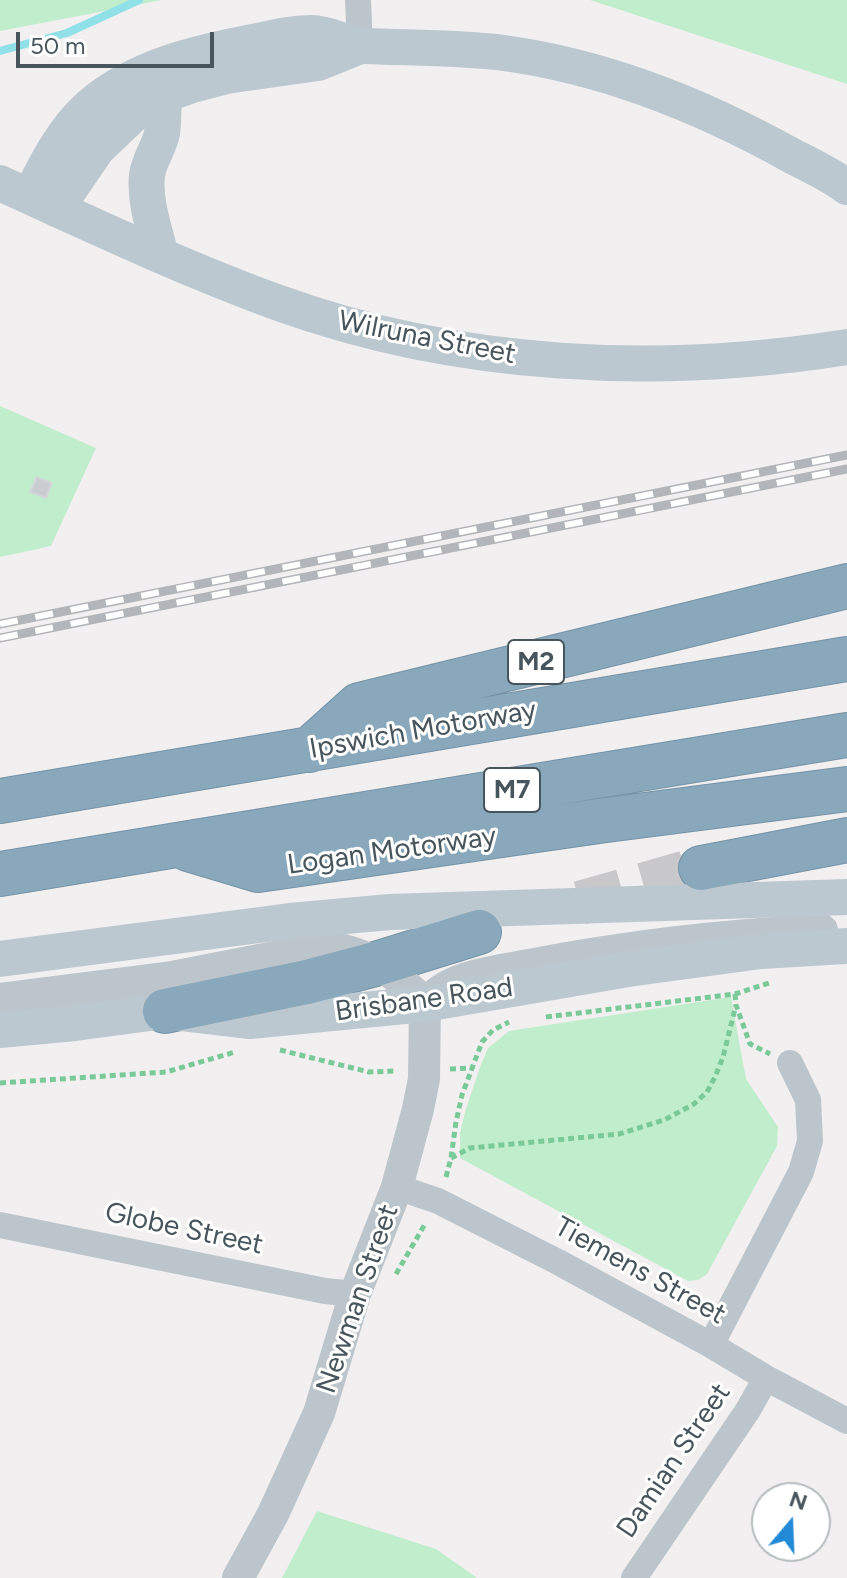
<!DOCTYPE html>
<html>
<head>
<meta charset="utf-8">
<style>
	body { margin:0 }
	#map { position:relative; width:847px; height:1578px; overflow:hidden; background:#f2eff0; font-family:Figtree,sans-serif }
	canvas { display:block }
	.north { position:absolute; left:751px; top:1482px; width:80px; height:80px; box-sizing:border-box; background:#fff; border:2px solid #b6bbbe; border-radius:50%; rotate:19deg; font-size:22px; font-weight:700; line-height:32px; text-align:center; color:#48555c }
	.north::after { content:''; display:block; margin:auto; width:28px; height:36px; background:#238ad7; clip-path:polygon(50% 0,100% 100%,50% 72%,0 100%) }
	.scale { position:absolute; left:16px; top:32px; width:198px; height:36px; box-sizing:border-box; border:4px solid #48555c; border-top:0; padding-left:10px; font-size:24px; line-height:28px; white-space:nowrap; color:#48555c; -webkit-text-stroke:6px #fff; paint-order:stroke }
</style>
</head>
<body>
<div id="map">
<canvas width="847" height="1578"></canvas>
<div class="north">N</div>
<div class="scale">50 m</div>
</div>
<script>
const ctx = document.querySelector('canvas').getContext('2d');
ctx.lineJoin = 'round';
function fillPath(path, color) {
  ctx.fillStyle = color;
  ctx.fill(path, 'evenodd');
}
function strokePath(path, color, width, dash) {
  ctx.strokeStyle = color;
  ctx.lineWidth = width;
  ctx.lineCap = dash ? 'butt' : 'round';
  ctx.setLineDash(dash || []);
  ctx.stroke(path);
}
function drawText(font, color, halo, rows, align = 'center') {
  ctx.font = font + ' Figtree,sans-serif';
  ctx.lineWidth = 6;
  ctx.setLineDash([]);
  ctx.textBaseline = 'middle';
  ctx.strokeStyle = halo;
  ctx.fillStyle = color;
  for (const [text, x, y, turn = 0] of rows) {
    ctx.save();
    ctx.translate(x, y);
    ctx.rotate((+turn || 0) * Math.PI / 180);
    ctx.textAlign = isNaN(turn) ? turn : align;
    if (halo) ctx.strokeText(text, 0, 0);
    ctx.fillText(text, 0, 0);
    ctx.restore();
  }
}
fillPath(new Path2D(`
	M0,0h162l-162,31z
	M590,0h257v84z
	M0,406l96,42 -45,98 -51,11z
	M731,997l15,82 32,48 -1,19 -70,128 -9,6 -10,1 -228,-123v-25l5,-21 15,-45 8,-19 21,-17z
	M317,1511l119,38 41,29h-195z`), '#c0edcc');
strokePath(new Path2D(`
	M0,51l67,-18 72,-33`), '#90e0e7', 8);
const building = new Path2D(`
	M37,477l15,6 -6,15 -16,-6z`);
fillPath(building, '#c9cdd1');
strokePath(building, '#d3d6da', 2);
strokePath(new Path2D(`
	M580,903l121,-35`), '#c8c8cb', 44, [44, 22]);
const motorway = new Path2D(`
	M309,750l50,-45 488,-119
	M0,801l847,-142
	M188,849l70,21 348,-50 241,-31
	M701,868l146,-28
	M0,874l847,-139
	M165,1011l142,-29 72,-19 100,-31`);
strokePath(motorway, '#7593a7', 46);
strokePath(new Path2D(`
	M735,994l1,11 14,39 20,10
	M546,1017l189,-23 34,-11
	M280,1050l89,22 27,-1
	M450,1069l23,-1
	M0,1083l166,-11 69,-20
	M451,1158l19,-10 149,-14 45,-14 30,-16 13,-12 8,-15 8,-20 13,-52
	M446,1177l5,-19 5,-36 6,-27 20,-53 11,-12 16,-8
	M396,1274l29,-50`), '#7ac998', 5, [6, 4]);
strokePath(new Path2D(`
	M358,0l2,46
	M397,1187l41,14 120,61 153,83 55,33 81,43
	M0,1225l325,66 30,3
	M711,1345l90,-173 9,-31 -2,-41 -18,-37
	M634,1578l114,-168 18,-32`), '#bcc5cb', 26);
strokePath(new Path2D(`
	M436,994c22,-19 65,-24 93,-29 98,-19 193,-30 293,-35
	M0,999l172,-22 154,-30c43,5 70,26 99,57
	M238,1578l35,-64 46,-101 36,-119 42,-107 21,-78 6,-30 1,-75`), '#bcc5cb', 32);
strokePath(new Path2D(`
	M0,183c92,42 183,85 279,120 180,65 380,74 568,44
	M30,196c16,-32 32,-65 60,-90 46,-40 110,-54 168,-65 17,-4 36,-8 54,-8 18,0 35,12 53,13 47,2 93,1 139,7 102,14 201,54 290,104 18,9 37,18 53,30
	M56,209l41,-60 41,-39 26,-15 28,-10 34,-9 92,-13 42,-17
	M161,256c-6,-25 -17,-54 -14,-81 2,-15 12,-27 15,-42 2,-12 1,-25 2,-38
	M0,959l290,-38 100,-9 457,-15
	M0,1030l75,-7 90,-12 85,10 175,-17 203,-35 133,-18 86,-5`), '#bcc8d0', 36);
strokePath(motorway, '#8aa8bb', 44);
const rail = new Path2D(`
	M0,624l847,-169
	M0,638l847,-169`);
strokePath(rail, '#b2b5b9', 9);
strokePath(rail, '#fff', 6, [18]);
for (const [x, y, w] of [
	[536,662,56],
	[512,790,56]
]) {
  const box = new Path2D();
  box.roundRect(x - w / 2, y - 22, w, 44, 6);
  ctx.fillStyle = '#fff';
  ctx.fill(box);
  strokePath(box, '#48555c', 2);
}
drawText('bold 26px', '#48555c', null, [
	["M2",536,662],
	["M7",512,790]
]);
drawText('28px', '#48555c', '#fff', [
	["Wilruna Street",427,338,11],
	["Ipswich Motorway",423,730,-10],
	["Logan Motorway",392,851,-8],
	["Brisbane Road",424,1000,-8],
	["Globe Street",184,1229,12],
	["Tiemens Street",640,1271,29],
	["Newman Street",358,1299,-71],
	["Damian Street",674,1461,-56]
]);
</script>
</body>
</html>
